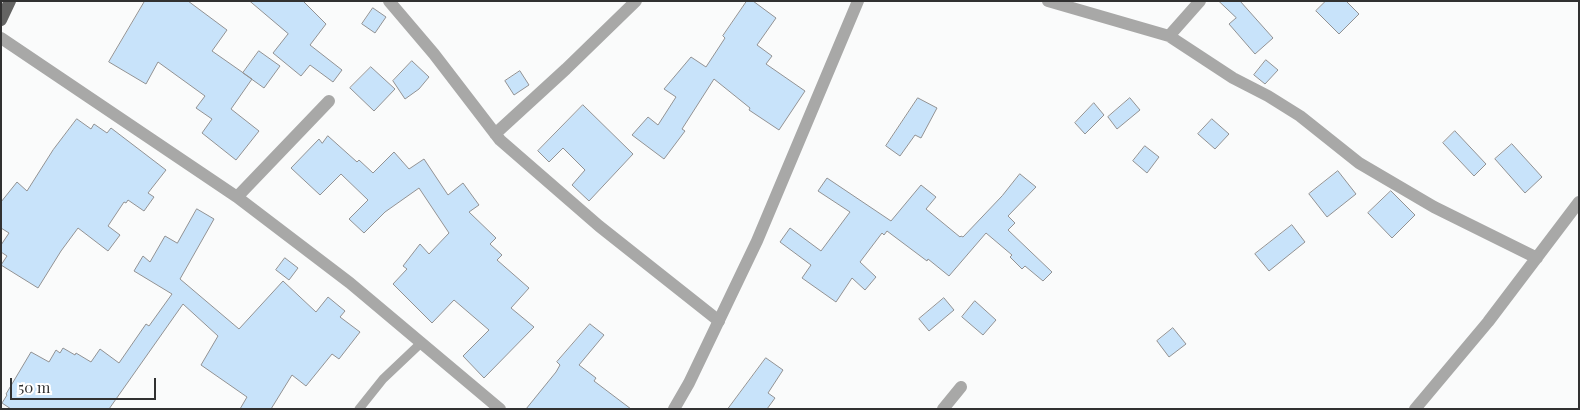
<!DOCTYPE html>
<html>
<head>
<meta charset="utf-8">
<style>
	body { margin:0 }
	#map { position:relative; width:1580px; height:410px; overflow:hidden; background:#fafbfb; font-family:"Playfair Display",serif }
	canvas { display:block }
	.frame { position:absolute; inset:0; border:2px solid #313131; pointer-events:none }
	.scale { position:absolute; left:10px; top:378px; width:146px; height:22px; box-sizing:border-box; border:2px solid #313131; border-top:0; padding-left:6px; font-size:15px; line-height:18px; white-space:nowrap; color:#313131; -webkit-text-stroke:4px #fff; paint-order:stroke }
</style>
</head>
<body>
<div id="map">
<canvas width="1580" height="410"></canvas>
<div class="frame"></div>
<div class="scale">50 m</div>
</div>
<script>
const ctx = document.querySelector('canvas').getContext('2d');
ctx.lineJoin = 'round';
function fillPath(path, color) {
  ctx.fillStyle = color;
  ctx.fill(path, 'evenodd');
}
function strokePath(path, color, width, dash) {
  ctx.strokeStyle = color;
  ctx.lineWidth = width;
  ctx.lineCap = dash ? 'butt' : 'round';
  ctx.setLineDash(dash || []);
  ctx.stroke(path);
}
const building = new Path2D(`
	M145,1h43l39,29 -15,21 40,28 -21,30 28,22 -23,29 -34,-27 10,-14 -16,-11 9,-12 -47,-34 -12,22 -37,-22z
	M250,1h53l23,23 -16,21 32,25 -9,12 -23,-17 -9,11 -28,-23 15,-19z
	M747,1h6l23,17 -19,27 15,11 -6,8 39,27 -26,39 -30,-20 1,-2 -36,-29 -32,50 3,2 -21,28 -32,-24 16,-18 10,8 18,-28 -12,-8 27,-32 15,10 19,-29 -2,-2z
	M1219,1h21l33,37 -18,16 -26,-30 7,-6z
	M1326,1h20l13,13 -20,20 -23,-23z
	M373,8l13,9 -11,16 -13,-9z
	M259,51l21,15 -16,22 -21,-15z
	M1266,60l12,10 -13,14 -11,-9z
	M412,61l17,16 -10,12 -14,10 -12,-18z
	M371,67l24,22 -21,22 -24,-23z
	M520,71l9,14 -15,10 -9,-14z
	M918,98l19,10 -16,30 -6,-3 -15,21 -14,-10z
	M1130,98l10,12 -23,19 -9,-12z
	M1094,103l10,12 -19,19 -10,-11z
	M583,105l50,49 -44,47 -17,-16 13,-15 -22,-22 -14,14 -11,-11z
	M77,119l14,10 3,-5 13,9 4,-5 55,42 -18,23 6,4 -10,14 -16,-11 -2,3 -2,-1 -16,24 12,9 -12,16 -30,-23 -17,23 -23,37 -37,-23 6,-9 -6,-4v-7l8,-12 -8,-5v-26l16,-20 10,9 26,-41z
	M1212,119l17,15 -14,15 -17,-15z
	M1455,131l31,33 -12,12 -31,-33z
	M328,136l29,26 2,-2 14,13 21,-21 15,17 15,-10 24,36 15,-12 16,22 -10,7 27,26 -6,6 12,11 -5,5 32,28 -18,20 23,19 -50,51 -21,-22 26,-26 -35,-30 -22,23 -39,-39 14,-15 -4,-3 17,-22 9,10 20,-21 -30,-45 -34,24 -21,21 -15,-14 19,-19 -27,-26 -21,21 -29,-27 28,-29 3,4z
	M1512,144l30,33 -17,16 -30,-34z
	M1145,146l14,11 -12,16 -14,-12z
	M1338,171l18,23 -29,23 -18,-23z
	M1020,174l16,13 -28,29 7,7 -7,7 44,42 -9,9 -18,-15 -3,3 -12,-12 2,-2 -26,-22 -37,43 -21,-17 -1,2 -40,-30 -3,4 -2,-2 -22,29 16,15 -11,13 -13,-12 -16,24 -34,-24 9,-13 -31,-23 10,-14 31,23 29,-39 -32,-21 9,-13 64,43 30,-36 15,12 -10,12 34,28 1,-1 2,1 39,-41z
	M1391,191l24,24 -23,23 -24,-25z
	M197,209l17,10 -34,60 59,50 44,-48 33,31 12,-15 17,14 -5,6 20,15 -21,27 -7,-5 -26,32 -14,-11 -21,34h-31l7,-12 -46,-32 17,-29 -35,-32 -74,105h-98l-9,-6 5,-8 -1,-1 25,-42 18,10 7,-12 4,3 3,-5 12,7 1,-2 15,9 9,-13 19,14 27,-39 3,2 23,-32 -38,-23 9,-15 7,6 15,-26 12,7z
	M1292,225l13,17 -36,29 -14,-17z
	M285,258l13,10 -9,12 -13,-10z
	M944,298l10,12 -25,21 -10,-12z
	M975,301l21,19 -13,15 -21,-18z
	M590,324l14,11 -25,30 17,13 -2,3 37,28h-105l30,-37 4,-7 -3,-3z
	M1173,328l13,16 -17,13 -12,-16z
	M766,358l17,12 -15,23 7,5 -8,11h-39z`);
fillPath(building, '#c8e3fa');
strokePath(building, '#929293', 1);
strokePath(new Path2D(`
	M359,409l24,-30 38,-36`), '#a8a8a7', 9);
strokePath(new Path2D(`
	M389,1l45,53 66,86 99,86 120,95
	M1048,1l121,35 64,42 35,18 32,20 59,47 75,44 103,51
	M1169,36l31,-35
	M1,38l236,159 113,86 150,126
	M495,134l71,-65 70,-68
	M237,197l92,-96
	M943,409l18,-22
	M1415,409l73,-87 91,-120`), '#a8a8a7', 12);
strokePath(new Path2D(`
	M674,409l15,-26 68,-142 101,-240`), '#a8a8a7', 12);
strokePath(new Path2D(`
	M1,20l9,-19`), '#646463', 12);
</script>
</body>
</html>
